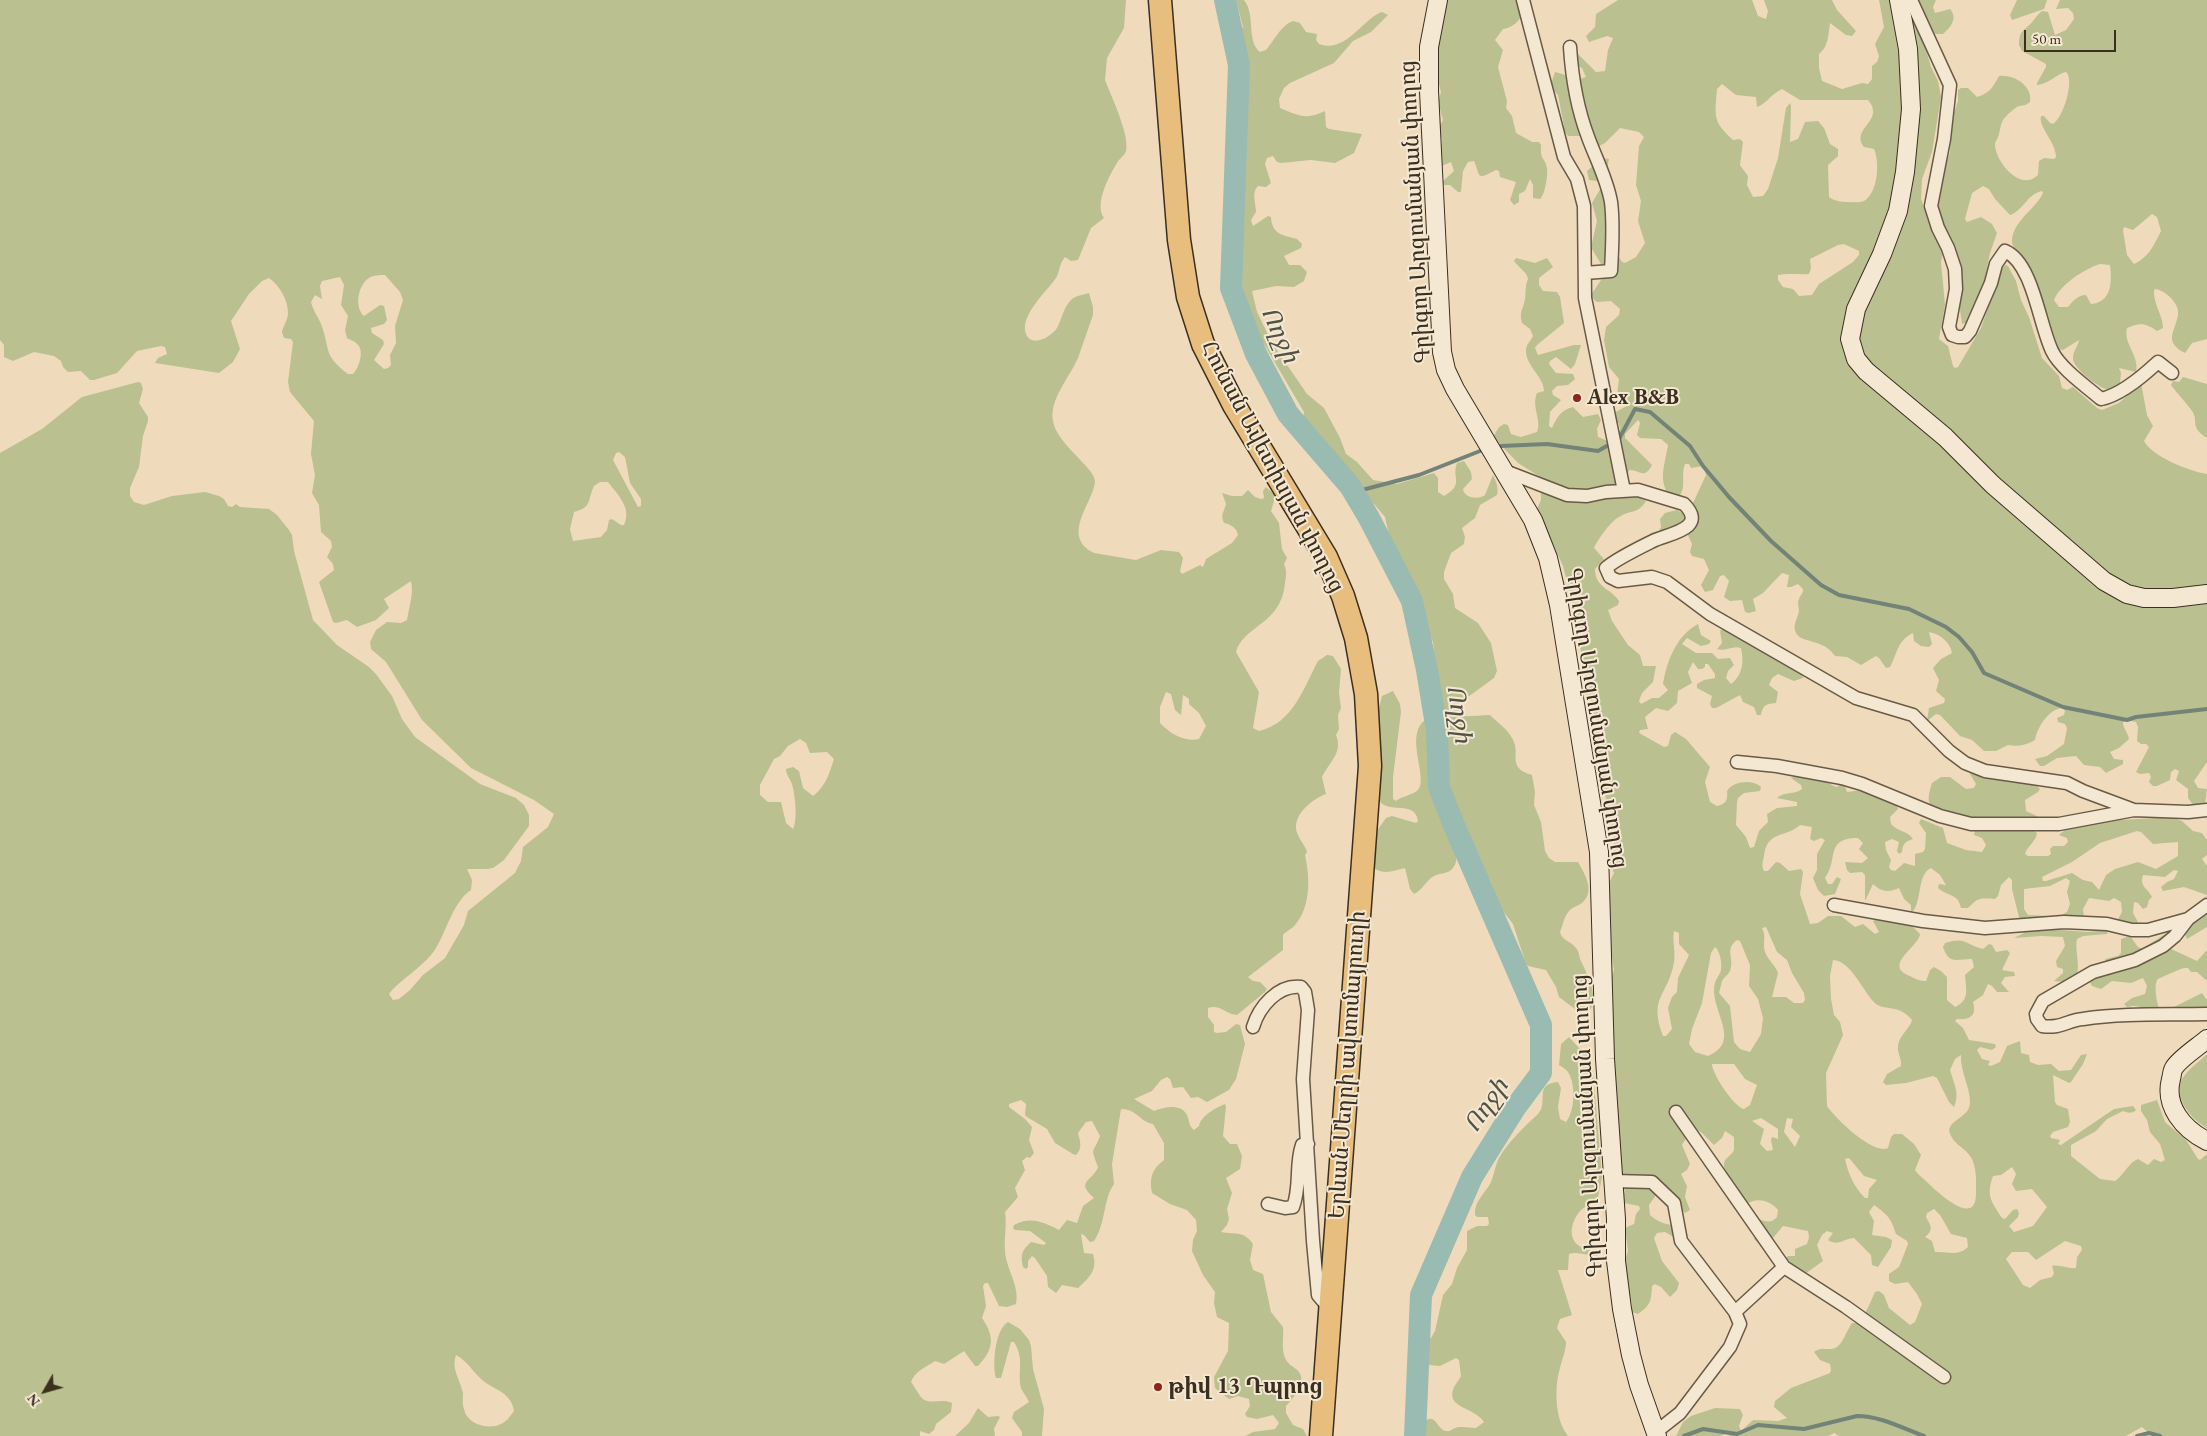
<!DOCTYPE html>
<html>
<head>
<meta charset="utf-8">
<style>
	body { margin:0 }
	#map { position:relative; width:2207px; height:1436px; overflow:hidden; background:#efdbbb; font-family:"EB Garamond",serif }
	canvas { display:block }
	.north { position:absolute; left:20px; top:1366px; width:50px; height:50px; -webkit-text-stroke:4px #f5e8d3; paint-order:stroke; rotate:232deg; font-size:14px; font-weight:700; line-height:20px; text-align:center; color:#3b2f20 }
	.north::after { content:''; display:block; margin:auto; width:18px; height:22px; background:#3b2f20; clip-path:polygon(50% 0,100% 100%,50% 72%,0 100%) }
	.scale { position:absolute; left:2024px; top:30px; width:92px; height:22px; box-sizing:border-box; border:2px solid #3b2f20; border-top:0; padding-left:6px; font-size:15px; line-height:18px; white-space:nowrap; color:#3b2f20; -webkit-text-stroke:4px #f5e8d3; paint-order:stroke }
</style>
</head>
<body>
<div id="map">
<canvas width="2207" height="1436"></canvas>
<div class="north">N</div>
<div class="scale">50 m</div>
</div>
<script>
const ctx = document.querySelector('canvas').getContext('2d');
ctx.lineJoin = 'round';
function fillPath(path, color) {
  ctx.fillStyle = color;
  ctx.fill(path, 'evenodd');
}
function strokePath(path, color, width, dash) {
  ctx.strokeStyle = color;
  ctx.lineWidth = width;
  ctx.lineCap = dash ? 'butt' : 'round';
  ctx.setLineDash(dash || []);
  ctx.stroke(path);
}
function drawText(font, color, halo, rows, align = 'center') {
  ctx.font = font + ' "EB Garamond","Noto Serif Armenian",serif';
  ctx.lineWidth = 4;
  ctx.setLineDash([]);
  ctx.textBaseline = 'middle';
  ctx.strokeStyle = halo;
  ctx.fillStyle = color;
  for (const [text, x, y, turn = 0] of rows) {
    ctx.save();
    ctx.translate(x, y);
    ctx.rotate((+turn || 0) * Math.PI / 180);
    ctx.textAlign = isNaN(turn) ? turn : align;
    if (halo) ctx.strokeText(text, 0, 0);
    ctx.fillText(text, 0, 0);
    ctx.restore();
  }
}
fillPath(new Path2D(`
	M0,0h1126l-2,28 -17,30 -2,22c6,16 25,55 21,71 -1,4 -7,8 -9,12 -8,13 -23,41 -13,55l-13,10 -13,32 -7,1 -6,-4c-6,7 -5,14 -9,21 -9,13 -37,38 -30,56 6,14 25,3 31,-6 5,-9 6,-20 14,-28 4,-4 11,-5 18,-7l4,14v8c-5,14 -10,29 -15,43 -8,19 -29,41 -25,63 4,24 43,47 42,61 -2,21 -35,54 -1,71l42,7 25,-10 18,2 4,6 -3,13 2,3 18,-9 3,2 3,-8 26,-16 6,-8c-1,-7 -8,-11 -14,-12 -4,-8 0,-11 2,-19l-4,-11 10,3h10l6,-6 7,7 6,2 3,-1 -1,-7 3,-4 8,7v7l-3,10 8,12 3,26 5,9 -3,6c3,6 2,13 1,19 -4,42 -40,41 -49,69l23,40 -6,36 6,3c34,-8 44,-42 59,-70l9,-6 6,1 8,13 -2,24 2,15 -3,7 1,14 -3,6c7,18 -6,26 -14,42l4,17c-14,5 -37,23 -28,41 3,7 7,10 9,17l-2,3c5,22 6,52 -10,70 -3,4 -9,6 -12,10v15l-35,27 5,4 7,1 7,7 -2,3 -28,23c-10,0 -17,-11 -29,-7v9l6,8v7l3,1 9,-1 10,-8 4,1 5,19 -9,35 -7,11 -22,12 -9,-5 -7,1 -8,-11 -10,1 -3,-9 -3,-2 -6,3 -9,11 -18,8 20,12c10,-4 27,-8 33,4 3,6 1,10 7,15l5,-4c2,-10 16,-18 26,-22l1,3 -3,29 7,8h7l5,12 -2,13 -14,9 6,15 -5,16 2,10 -2,6 -6,7c15,3 22,-2 32,12l-3,16 3,10 10,4 8,38 12,15c1,10 -2,21 2,31 3,6 7,8 11,11 14,10 -3,30 -10,37v7l7,12 10,4 4,7h-62l8,-4 22,-3 4,-6 -6,-8 -16,4 -10,-2 -2,-3 5,-8 -1,-7 -11,-3 -9,3 -14,-11 -1,-11 14,-26 1,-28 -12,-6 -3,-14 1,-11 -12,-17 -11,-24 1,-11 4,-9 -1,-11 -9,-10 -17,-6 -18,-11c-3,-15 0,-24 12,-33v-17l-11,-19c-13,-2 -16,-15 -32,-15l-9,55 2,20c-11,15 -8,40 -20,57l-4,1 -6,-7 -3,-1 3,19 9,1c5,16 -4,24 -15,34l-16,-3 -6,8 -8,-6 -1,-11 -12,-18 -3,-2 -4,5v6l-2,2 -3,-2c-3,-12 -1,-17 8,-25l13,3 2,-2 -16,-12 -15,-1 -2,-2 1,-3c17,-9 29,-3 45,5l8,-10 10,3 6,-17 11,-8c-19,-17 -2,-16 4,-31 -8,-22 -5,-12 2,-31l-8,-15 -6,1 -8,11c2,8 5,15 -2,22l-3,-1 -18,-11 -8,-14 -20,-12 -2,-2 1,-11 -5,-4 -12,4v3l16,12 7,8 -3,13 5,13 -4,5 -3,-1 -5,4 3,9 -10,18 3,9 -13,15c2,13 -1,25 0,39 1,18 15,35 11,53l-9,3 -8,-1 -11,-23h-3l-2,3 3,20 -4,12c13,19 12,31 -4,48h-3l-11,-15 -20,13 -9,-3c-9,6 -20,10 -24,21 4,5 8,14 12,17 7,6 20,-1 29,4l-1,9 -15,12 -2,6 -5,4 -9,-3v5h-920v-983l42,-24 40,-32 56,-15 3,1 2,6 -4,14 9,14v4l-5,15 -4,31 -9,21v8l4,6 10,3 28,-9 33,-4 14,4 5,3 4,7 4,1 4,-3 4,3 29,2 8,6 12,15 3,5 2,16 19,69 24,25 32,22 7,7 16,22 10,23 13,18 65,47 36,14 8,7 5,10v11l-25,34 -11,8 -6,1h-20l5,11 -1,10c-20,13 -26,49 -40,65 -11,13 -26,22 -38,34l-4,5 4,6 6,-1 11,-9 13,-15 22,-17 19,-33 4,-14 47,-38 6,-12 2,-14 25,-20 6,-13 -20,-14 -63,-32 -49,-48 -36,-58 -15,-13 -1,-7 6,-12 11,-8 14,1 6,-3c2,-14 7,-25 4,-39l-27,18 5,9 -13,12 -19,7 -10,-7 -11,3 -3,-1 -14,-40 15,-12 -1,-6 -6,-7 5,-10 -1,-6 -10,-9 -2,-27 -7,-12 3,-18 -4,-21 3,-33 -24,-29 -2,-10 5,-40 -2,-3 -7,-1 -2,-6c1,-6 6,-12 6,-19 0,-13 -8,-27 -19,-35l-7,3 -13,13 -18,27 9,28 -7,13 -14,11 -64,-10 3,-5 9,-4 -2,-7 -4,-1 -24,5 -20,22 -23,7h-4l-9,-9 -13,1 -5,-5 -2,-6 -7,-5 -20,-4 -21,9 -9,-4v-12l-4,-5zM385,275l15,17 3,8 -8,26 1,17 -6,12 1,10 -3,3 -4,1 -10,-9 10,-16 -1,-4 -11,-7 -1,-5 13,-4 3,-4 -3,-14 -4,-1 -16,11c-10,-9 -6,-31 5,-38 4,-3 11,-3 16,-3zM340,277l4,8 -3,20 7,11 -3,14 2,8c3,2 8,3 10,6 8,6 2,24 -4,30h-5c-26,-20 -17,-24 -27,-50 -3,-8 -8,-13 -10,-22l4,-7 7,4 -2,-13 2,-5zM619,452l6,5 5,26 11,16v7l-3,1 -25,-47 3,-7zM600,482h8c10,13 24,26 16,43h-3l-9,-6 -3,1 -2,10 -6,7 -28,4 -3,-12 4,-17c19,-5 13,-12 20,-26zM1166,692l5,2 4,16 6,5 2,-20 6,4v5l10,9 7,13 -7,13c-16,3 -28,-5 -39,-16v-16zM800,739l6,4 4,10 17,-1 7,7c-5,15 -8,27 -21,37l-10,-8 -4,-17 -6,-4 -7,2c0,6 4,9 6,15 3,11 6,35 1,45l-7,-6 -5,-21h-13l-8,-7v-10l14,-26 6,-3 8,-10zM456,1355c12,7 14,13 23,22 12,13 32,13 35,34 -3,4 -7,10 -11,12 -13,8 -36,2 -39,-14 -2,-5 -1,-11 -1,-16 -3,-14 -12,-24 -7,-38z
	M1236,0h8c12,15 2,41 16,52l6,-2c8,-9 15,-25 27,-29l7,2 6,9 11,2 -1,6 3,4c27,10 44,-26 63,-32l6,3 -17,17 -18,9 -19,22 -44,20 -6,5 -5,11 1,9c19,8 26,12 45,3l1,16 3,2 33,5 -8,19 -19,10 -24,-3 -30,3 -4,-1 -4,-6 -6,2 -2,6 6,19 -5,4 -8,-1c-7,7 -2,17 -2,26l-5,8 2,6 15,-10 3,1c1,18 12,18 26,22l5,5 -1,4 -17,8 5,9h11l7,7 -3,9 -10,6 -18,-1 -24,5 5,21 15,31 35,51 17,14 16,30 6,16 11,8 16,18 24,4 37,-11 4,5v14l6,4c21,-12 7,-18 13,-33l7,-2 7,11 1,7 -9,10c1,9 15,11 22,6l8,-20c3,6 6,13 4,20l-17,10 -5,13 -13,10 3,9 -1,7 -13,9 -7,19v7l9,15 2,14 23,15 13,20 6,28 -3,7 -33,24 -1,14c9,1 20,-1 30,-1 7,7 17,14 22,23 10,16 -7,29 20,37l3,17 -1,13 7,17 4,29 4,7 6,4h23c7,12 17,29 5,40 -4,4 -9,4 -13,8 -6,6 -7,15 -10,22 2,9 11,9 16,16 3,3 3,7 4,11 7,15 20,38 9,53h-10l-20,-15 -3,-10 -10,-17 -18,-4 -2,-2 -13,-40 -14,-18 -9,-26 -11,-10 -3,-13 -12,-28 -12,-18 -3,-1 -9,5c6,13 25,42 12,54 -4,5 -12,4 -18,7 -8,4 -11,14 -20,18l-4,-5 -5,-21c-11,3 -22,7 -31,0l2,-36 10,-14 6,-2 24,7 2,-2c-3,-22 -31,-6 -39,-21l-2,-84 5,-20 11,-5 7,13 1,8 -8,65v22l3,2c6,-5 16,-6 21,-10 14,-11 -16,-58 11,-73 9,12 -12,37 12,52l6,-3 -13,-125 -10,-20 -2,-18 -24,-34 -12,-53 -11,-13 -14,-10 -6,-14 -15,-15 -7,-16 -22,-14 -8,-9 2,-14 -40,-68 -14,-20 -11,-25 -3,-70 -2,-15 10,-20 -2,-9 -1,-28 -8,-35 2,-11 10,-11v-4l-12,-35 -2,-12 2,-7 10,-15z
	M1444,0h84c-4,14 -10,27 -25,29l-8,11 8,10 -5,17 9,34 -1,7 6,8 4,17 16,9h7l2,3c-1,16 4,12 6,23 1,7 -2,27 -7,31l-7,-1v-13l-3,-6 -5,12 -6,3v8l-5,3 -4,-5 6,-18 -16,-5 -1,-6 -3,-1c-20,10 -15,8 -22,-9l-6,1 -5,9 -2,21h-3l-8,-7h-6l-2,-3 12,-11 -3,-9 -9,4 -2,-1 2,-26 -4,-9 5,-10 -5,-18 3,-10 -5,-20v-33l7,-12z
	M1618,0h134l6,16 8,3 2,-8 -4,-11h68l5,10 19,21 -4,5 -6,-1 -16,-12c-2,12 -1,23 -11,31v14l3,13 20,8 20,-6 6,1 4,-5v-13l5,-4 2,-6 -4,-12 9,-17 -5,-27h14l11,72 -3,13 5,17 -4,5 4,10 13,-8 1,-6 -13,-103h29l-3,7 2,6 15,-4c8,9 1,18 -7,25h-8l-5,-8 -6,17 7,24 7,14 3,16 -9,55 -10,27 -1,20 14,37 6,7 -4,-36 4,-27 9,-28 1,-31 7,-20v-11l3,-2h7l9,9c13,-4 16,-10 22,-21 15,-2 34,10 31,26 -5,4 -6,3 -11,4 -5,2 -13,10 -16,14 -4,7 -2,14 -8,23 -1,17 25,50 43,32l1,-14 5,-3 10,1 2,-2c0,-15 -18,-30 -15,-41h3l6,7 3,1c10,-6 22,-44 13,-52 -10,2 -17,12 -29,13v-2l9,-16v-3l-24,-13 -3,-6c0,-16 6,-14 14,-24 3,-4 5,-7 9,-10l6,1 7,23 11,-5 8,-11 -1,-6 -5,-5 -12,1 4,-9h147v339l-15,4 -7,10c-22,-11 -10,-21 -7,-38 2,-11 -12,-24 -22,-26l-2,1c-1,14 9,25 9,38l-6,3c-11,-8 -17,-9 -30,-3 -4,16 13,28 9,44l-17,-4 2,5 -1,10 -10,7c-9,0 -38,-22 -37,-32 0,-7 5,-12 6,-18l-16,10 -6,-1 -45,-106c-1,-21 23,-33 31,-50l-1,-2c-15,3 -18,19 -32,24l-15,-16 -6,-10 -6,-3 -11,7 -7,26 2,3 14,-5 11,7 5,9 -7,20 -7,35 -15,34 -6,2c0,-5 -2,-10 -2,-16 1,-23 6,-34 -6,-56h-11l-2,10 4,43 -6,34 9,7 5,20 2,2 3,-1 23,-39 20,-58 4,-5 3,1 8,15 5,19 8,17 13,41 17,18 3,12 5,2 6,-3 24,21 5,2 17,-7 22,-20 6,32 6,11 -9,15c9,16 45,30 63,33v288l-13,19 4,7 9,1 -2,15 -11,2 -6,-8v-9l-12,-9 3,-9 -4,-2 -4,3 -1,8 -13,6h-4l-4,-4 2,-5 -2,-4 -9,1 -4,-2 13,-25 -3,-3h-5l-4,-3 1,-14 -2,-5 -9,-2 -4,2c0,7 5,10 6,17l-10,9 -9,4 4,7 9,1v4l-17,9 -6,-6 -16,-2 -8,-9 -19,2 -13,8h-4l-5,-7 12,-3 17,-12 3,-16 -2,-4 -7,-2 -1,-4 7,-3 1,-4 -2,-3c-14,0 -26,20 -28,32 -8,5 -18,7 -27,5l-12,6h-12l-12,-11 -12,-4 -20,-21 -4,-1 -9,7 2,-13 15,-5 1,-4 -9,-8 3,-11 -6,-12 8,-9 11,-6c-2,-11 -12,-19 -23,-21l3,12 -3,3 -8,-1 -7,-5 -1,-8c-16,8 -15,19 -23,34l-4,1 -7,-10 -3,-2 -15,9 -14,-8 -12,-1c-12,-18 -33,-12 -39,-23 -4,-8 2,-15 3,-22 0,-4 -2,-8 0,-12 2,-5 4,-5 4,-10l-5,-5 -7,3h-4l2,-12 -7,-2 -19,20 -10,6 3,12 -7,2 -4,-1 -3,-12 -12,1 -6,-4 5,-16 -5,-6 -4,1 -7,14 -8,2 -4,-7 8,-15 -5,-11 -12,-3 -2,-4 2,-8 -5,-11 -40,6 4,-6 8,-2 2,-4 -1,-8 5,-6 12,-3 10,6 19,-41 -3,-9 -12,2 -2,-4h-4c-5,12 3,26 -8,34h-6c-14,-17 -6,-33 -3,-53l-7,-6 -21,-1 -3,-3 3,-12 -2,-3 -13,14v4l27,27c-8,15 -11,5 -23,5l-2,7 5,18 14,6c-9,14 -14,8 -27,16 -8,4 -21,22 -25,31l10,11 -9,10c0,19 17,20 24,32l-1,4 -10,5 4,11 16,24 12,10 3,11h13l-3,16 -11,11 -3,8 2,3 11,-6h7l9,-8 -5,-6c4,-23 13,-48 35,-60l3,11 10,6 -2,3 -8,2 -14,-8 -5,6 14,9h16l6,6 12,-1 4,7 -6,6 -2,7 5,6c12,-9 13,-23 10,-36 -8,-3 -16,4 -24,1l5,-6 -2,-12 3,-3 79,45 1,5 -9,3 -16,-7 -6,4 -3,7 9,7 -2,11c-9,1 -13,1 -15,12h-4l-3,-8 -11,-5 -3,-7 -24,13h-4l-2,-4 2,-8 -15,-8v-4l7,-4 11,-2v-4l-7,-10h-3v3l-3,2h-4l-5,-7 -5,10 4,11 -14,8 -1,12 -9,8 -12,-3 -11,9 3,12 -8,1 -1,3 25,14 4,-1 3,-11 4,-3 11,7 24,28 -5,15 5,20 7,4c9,-2 11,-6 10,-15 6,-10 26,-12 34,-4l-1,4 -16,2 -6,5 -1,4 -1,23 10,12 4,11 4,-1 5,-16 9,-9 -1,-8 10,-6 20,-2v-4l-20,-4c7,-7 18,-3 25,-9l-1,-4 -10,-7c8,-6 22,-2 32,1 5,2 8,7 14,8l6,-6 4,11 16,-2 34,15 1,4 -8,8 1,7c7,8 16,6 22,15 -8,3 -10,4 -11,13l-3,2 -2,-3 2,-9 -7,-3 -7,3 1,8 5,10 -2,7 2,3 4,1 9,-8 11,3v-12l8,-2 2,-3 1,-16 -7,-10 2,-4 22,9 4,15 19,7 16,2 4,-7 -4,-7 -8,-3 1,-4 4,-2 -3,-9c-6,-2 -12,-5 -18,-7 -19,-5 -37,2 -26,-30l9,-6h9l16,12 8,-1 2,-4 -6,-10 2,-5 60,12 8,8 -2,3 -13,8 1,11 11,5v4l-7,9 7,4c-1,9 -10,13 -12,21l3,2h20l3,-2 -1,-5 3,-3h11l4,-4 -1,-4 -8,-3 7,-6 37,-8 68,-4 11,4 11,10 9,2 5,7v15l-5,4 5,7v29l-23,-8 -21,4 -2,-4 6,-5 7,-3 4,-8 -4,-1 -9,7 -22,-2c-4,12 5,13 9,22l-3,3 -2,7 -4,2 -5,-6 -4,-1 -1,11 6,11 -2,4 -21,-5 6,-11 -1,-10 -7,-4 -5,3 -20,-3 -6,11 1,8 -24,-1 7,-4 3,-8 -3,-12 3,-11 -4,-3 -16,8 -26,3v20l4,6 20,1 -1,3 -27,2 -8,-32v-9l-3,-3 -8,8 -3,11 -3,3c-16,-1 -16,-2 -27,9h-7c-3,-15 -13,-11 -23,-20l1,-4 7,1 -6,-10 -9,-7c-15,7 -8,35 -20,45v-8l-7,-6 -5,-11c-11,5 -18,4 -26,-4l-8,17v-26l-3,-3 -12,1 -3,-3 -2,-8 17,1 6,-5 -9,-9 4,-6 -5,-5c-34,0 -19,22 -33,40l3,6h4l5,-7 4,2 -6,15 -11,2 -6,-6 -5,-12 4,-8v-16l8,-14 -4,-2 -7,3 -4,-2 2,-12 -12,-2c-14,13 -33,5 -36,31 -1,6 -3,9 0,15h4l8,-9 4,1 9,8 12,-2 2,3 -3,22 10,30 8,-1 10,-7h13l14,11 8,-3 12,10 4,-2 -6,-11 4,-2 34,6 9,9c-1,13 -38,31 -10,42 5,3 10,5 16,5l4,-11 4,-3 7,4 6,6v23l8,7c15,-7 11,-17 10,-32l9,-8 -2,-8c-16,0 -23,6 -29,-12l2,-4c21,-7 21,2 38,6l6,-5 3,1 4,7 11,-2 3,3 -8,17 12,2 1,4 -10,1 -4,6 8,9h-12l-5,-6 -4,-2 -5,11 -10,7c4,14 -3,18 -16,17l-2,2 8,7 6,12 26,4 1,3 -4,3 -12,-3 -3,3 5,9 8,2 -2,4 3,1 9,-4 7,-16 13,-5 1,12 8,2 1,7 8,3 13,-1 8,7 12,-1 10,-15 6,-1 -4,10 -12,18 -2,1 -16,-8 2,27 2,3 11,4 2,13 -2,5 -15,5 -3,4 1,2 9,2 -2,4 3,1 53,-36 19,-3 3,4c-4,4 -8,3 -13,1l-16,8 -11,12 -25,14v11l29,23 15,2c9,-6 13,-18 23,-22l10,6 6,-6 7,3 4,-2 -5,-16 -10,-12 -3,-12 -6,-9v-6l16,-5 8,22 21,18 12,19 2,1 7,-6v282h-55l-10,-9 -16,9h-287l-5,-3 -6,3h-98l-4,-2 -5,2h-45l7,-14 8,-6 24,-8 25,1 3,6 -4,11 2,5 12,-11 25,1 9,-3 -13,-11 1,-6 16,-13 39,-15 1,-3 -1,-6 -10,-4 -6,-8c8,-7 15,0 23,-5 6,-4 10,-17 15,-24h6c8,-9 12,-20 17,-31l4,-1 5,4 5,13 21,17 5,-3 7,-18 -5,-10 -9,-12 -13,2 -6,-3v-7l10,-7 9,-23 -1,-3 -11,-7c-5,-16 -8,-19 -22,-29l-5,7 5,9 -2,14 14,2 6,3 -1,7 -13,20 -6,-2 -1,-10 -17,-17c-9,0 -16,9 -26,2l5,-7 -6,-2 -5,4 -5,10 6,16 -18,13 12,6 1,4 -19,-13v-3l-6,-3 -7,-7 2,-2h7v-7l12,-5 2,-7 -1,-6 -25,-5 -15,18h-9l-5,-5 3,-18 2,-2c7,3 13,4 18,-2l1,-7c-9,-11 -22,-13 -33,-5 -5,-8 -23,-34 -21,-42 1,-5 8,-8 10,-13v-13l-9,-6 -3,7 -8,7 -12,-12 -9,-6 -11,18 8,19 -3,6 -6,4 6,12 -2,11 5,13 -5,3 -21,-18h-8l-7,10 1,10c9,8 15,9 27,11v13l-12,-7 -8,1 -3,5 8,23 17,22 -2,7 -7,7 -9,-10 -6,-3 -3,2c-1,15 -1,19 -14,28l-6,-2 -1,-14 -5,-12 -1,-26 3,-9 -3,-23 9,-4 2,-10 4,-5 -1,-3 -15,-3 -2,-4 3,-8 -5,-11 -7,-97 3,-6 -2,-3 -7,-94 5,-4 2,-6 -7,-45 3,-17v-27l4,-8 -6,-14 6,-15v-7l-18,-85 1,-11 -5,-29 -7,-20v-19l-15,-80 -7,-27 -26,-57 4,-9v-14l4,-6 -27,-17 -25,-26 6,-10 5,-3 4,1 3,9 10,3 16,-5c5,-12 -6,-25 0,-39l7,-2c0,-14 -19,-26 -18,-41 0,-6 5,-9 7,-14l-3,-7 -8,-6c-3,-13 1,-12 3,-24 1,-7 0,-13 3,-20 -1,-7 -10,-12 -14,-18l2,-3 19,5 12,-5 6,9 -14,11v7l4,6 14,1 3,5 4,26 -27,22 -2,3 3,7 36,-10h7l-6,19 -4,5 -15,-12 -6,4 -1,3 7,9 17,1 2,5 -7,6 -11,1 -5,5 1,4 8,5 -11,12 -1,14 3,2c5,-11 9,-18 21,-21l10,10 15,-3 3,6 -4,9 1,8 10,4 12,-11 -1,-6 -9,-9 17,-9 1,-3 -11,-8 2,-16 -10,-12 -5,-27 2,-13 13,-12 1,-6 -9,-8 -14,1 -5,-4 -1,-3 12,-18 -2,-13 -9,-15v-6l5,-22 -5,-18 10,-17 -5,-5 -8,-1 -2,-9 15,-13 7,1 -3,14 1,64 15,25 3,1 11,-6 9,-14 -7,-22 3,-20 -5,-16 3,-39 5,-9 -5,-5 -19,-4 -15,15 -6,3 -3,-1 -4,-9h-24l-6,-8 2,-2 -6,-31 -7,-7v-4l4,-12 25,7 6,-2 -4,-9 -8,-4 2,-12 20,20 9,-1 3,-21 5,-12 -6,-2 -18,6 -3,-6 9,-9 1,-13zM1722,84l14,11 20,2 1,10c8,-2 14,-13 25,-18l18,11h68c18,21 -18,28 -4,47l10,2c6,13 4,44 -10,52 -5,2 -11,1 -16,1 -7,0 -14,-1 -19,-5l-1,-32 10,-9v-7l-8,-5 -6,-16 -6,-7 -13,1 -7,17 -8,3 1,-36 -1,-3 -4,5 -8,50 -10,31 -5,7 -10,1 -6,-12 1,-9 -8,-11 3,-23 -3,-3 -7,1c-21,-19 -18,-24 -16,-51zM2152,214l5,3 4,14c-7,14 -12,26 -27,33l-7,-9 -4,-25 1,-3 9,3zM1844,244l15,7v4l-6,7 -34,22 -7,11 -13,1 -6,-7 -10,-2 -5,-7v-5c10,-2 20,0 31,-1l2,-6 -1,-9 28,-14zM2100,264l10,1c2,17 2,37 -19,39l-5,-9c-8,0 -13,6 -18,12h-9l-5,-7c6,-15 30,-31 46,-36zM2137,831l4,1 12,12 25,-2v14l-22,13 -18,-7 -23,7 -9,6 -7,15 -7,-8 -9,-2 -11,-7 -26,8h-3l-1,-4 30,-15 28,-19zM1766,927l11,25 10,8 5,13 12,20 1,7 -2,3h-9l-8,-6h-14l6,-24c-2,-7 -10,-13 -13,-21 -3,-9 2,-15 -3,-24zM1674,931l5,2v11l10,11 -11,23 -1,14 -5,5 -4,11 4,21 -6,7h-3c-15,-40 5,-39 11,-74 2,-10 -2,-20 0,-31zM1737,940l3,1 10,24 -1,21 9,13 5,19 -2,16 -11,18 -10,-3 -6,-7 -4,-36 -11,-13c1,-4 2,-8 3,-12 2,-4 6,-6 8,-10 5,-12 -6,-22 7,-31zM1715,947c5,4 7,16 6,22 0,5 -5,9 -6,14 -7,26 29,58 -7,73l-13,-4 -6,-8 3,-15 10,-26 9,-50zM1833,960c18,0 31,34 43,44 10,7 23,0 36,16 -2,9 -13,15 -14,26 -1,7 4,13 3,20l-14,8 -4,8 3,3 20,-2 27,-7 4,2 12,24 5,5c6,-14 0,-23 -4,-37l5,-11 6,-4c-1,16 9,32 9,47 0,15 -18,16 -21,28 3,15 17,17 23,29 5,12 4,22 4,34 0,41 -48,-11 -58,-19l-3,-4 6,-15 -7,-11 -12,-10h-8l-3,3 -3,11c-15,7 -52,-29 -61,-42l-1,-33 17,-38 -3,-13 -6,-7 -3,-16 -1,-23zM1712,1064h22l11,15 12,6 -7,20 -6,4c-9,-1 -32,-35 -32,-45zM1761,1118l17,11v10l-6,-2 -1,3 2,10 -6,1 -7,-7 4,-15 -12,-8zM1787,1118l6,1 -2,8 9,9 -5,11 -11,-15zM1849,1158l15,18 13,4 -8,9 -1,9h-3c-11,-11 -17,-25 -20,-39zM2012,1167l4,7 -4,10 4,7 16,-2 15,18 -14,19 -19,6 -5,-6 9,-9 1,-4 -2,-4 -4,1 -8,9 -3,-1c-11,-17 -16,-22 -9,-42l8,-1zM1934,1209l6,6 11,19 16,4 1,9c-11,10 -20,4 -33,5l-3,-11 -7,-4c9,-7 6,-11 1,-20l1,-4zM2065,1241l16,5 1,4 -5,7 -1,11c-8,1 -17,-4 -24,-2l2,7 -2,4 -12,3 -10,8 -7,-3 -17,-26 6,-7h16l8,8z
	M2017,0h30l-3,9 -32,11 -2,-5z
	M2183,377l24,7v54c-18,-11 -8,-17 -15,-27 -6,-9 -15,-17 -21,-26l2,-4 6,1z
	M2207,910v17l-20,12 -2,-5c4,-10 13,-17 22,-24z
	M2048,929l39,3 21,-2 -1,4 -24,2 -6,3c-4,17 14,48 -23,42l9,-8v-4l-6,-2 -1,-6 9,-15 -2,-9 -22,-1 -27,2 12,-6z
	M2165,934l4,1v13l28,13 10,-11v31l-10,-9h-6l-3,-4h-4c-4,1 -24,10 -26,11 -5,5 -1,26 2,31l-9,6c-9,-9 -12,-12 -24,-9l-3,-3 8,-6 13,-4 2,-8 -4,-8 -12,5 -19,-2 -11,8 -9,-3 -2,-4 16,-9 37,-10 -1,-4 -35,4 -2,-4 13,-3 3,-3v-14l9,-3 8,11 4,2z
	M2202,993l5,7v15l-39,-5z
	M1569,1037l10,11 11,6 2,6 10,117 -4,20c-6,6 -17,11 -21,18 -12,20 -3,36 20,35l1,3 -1,3c-10,0 -19,-5 -28,-2l-1,16h-10l14,45 -12,4 -3,9 9,14c0,9 -4,17 -6,26 -6,20 -5,52 8,68h-144v-14c12,-11 13,9 23,9 3,1 5,-2 8,-3 6,-2 15,0 21,0l8,-6c-10,-15 -37,-14 -31,-32 1,-5 6,-9 8,-14l-2,-16 -3,-2 -16,8 -11,-1 -5,-8v-7l11,-19 8,-36 9,-11 5,-16 10,-18v-19l10,-5h10l2,-2 -1,-7h-11l-2,-2c-1,-13 9,-21 15,-31 4,-8 5,-18 9,-26 9,-16 25,-31 39,-44 11,-11 -5,-30 20,-32l3,6 -3,19 2,12 6,3c9,-11 10,-38 2,-50 -2,-3 -6,-5 -9,-7l2,-21z
	M2207,1054v74c-14,-7 -35,-31 -25,-49 6,-10 17,-17 25,-25z
	M1008,1322l12,7 9,11 2,6 2,23 11,40 -2,27h-20v-4l-10,-14 2,-6 15,-10c-2,-5 -6,-9 -8,-14 -4,-18 4,-28 -7,-46h-3l-10,36h-5c-4,-13 -1,-49 12,-56z
	M978,1408l10,9 10,-1 2,1 -6,12 1,7h-40l14,-13z`), '#bac090');
strokePath(new Path2D(`
	M1501,446l46,-2 51,7 21,-12 16,-30 15,3 40,34 13,20 26,31 42,44 50,44 18,10 70,14 37,18 13,10 13,15 12,21 79,34 64,13 9,-3 71,-8
	M1350,486l12,4 57,-15 61,-24
	M1684,1436l19,-7 34,5 21,-9 46,4 53,-13c23,0 45,12 67,20
	M2137,1436l12,-3 11,3`), '#748378', 4);
strokePath(new Path2D(`
	M1225,0l14,65 -8,223 25,66 32,60 62,72 19,32 43,83 15,69 10,61 2,56 14,36 88,202v48l-26,35 -43,69 -51,118 -6,141`), '#9abbb2', 22);
const street = new Path2D(`
	M1523,0l41,157 13,22 7,27 1,92 39,193
	M1911,0l39,85 -6,54 -13,67 7,22 10,20 7,21 1,20 -7,38 3,8 6,2h7l5,-6 21,-48 5,-19 9,-13c28,12 34,73 47,100 8,17 35,36 49,48 20,-4 42,-23 57,-37l14,11
	M1570,47c2,31 7,61 18,90 8,22 19,42 23,65 3,23 1,46 0,69l-26,2
	M1505,471l62,24 20,1 19,-4 32,-2 46,14c25,25 -17,30 -31,37 -12,6 -37,18 -47,27l4,9 8,4 34,-4 15,5 43,32 146,84 57,17 36,36 16,12 20,8 82,12 16,8 51,19
	M1737,762l40,4 65,12 20,6 78,32 31,8h88l75,-14 54,2 19,-2
	M1834,905l89,16 62,7 79,-6 43,2 25,6h16l40,-11 19,-14
	M2188,919l-13,17 -12,10 -28,14 -42,12 -50,29 -7,13 1,5 5,7c19,3 26,-6 41,-7 41,-6 83,-4 124,-5
	M1253,1027c6,-20 25,-43 48,-40l4,5 3,18 -5,69 10,162 5,54 12,14
	M1676,1112l108,155 62,40 98,70
	M1614,1181l38,1 22,21 7,38 54,71 49,-45
	M1268,1204l17,4 8,-1c8,-20 2,-42 9,-62l6,-1
	M1656,1432l24,-19 50,-66 10,-23 -5,-12`);
const secondary = new Path2D(`
	M1438,0l-9,47v44l13,261 4,18 9,19 78,131 15,38 11,47 40,247 6,207 11,160v42l6,48 9,46 8,30 18,51
	M1899,0l9,49 3,60 -6,63 -7,39 -16,43 -26,55 -6,30 6,20 10,12 79,66 48,48 111,96 23,13 17,4h29l34,-4
	M2207,1039c-8,7 -28,20 -33,29 -2,2 -2,8 -3,11 -7,27 12,50 36,62`);
const highway = new Path2D(`
	M1160,0l19,240 9,57 15,47 31,61 92,152 17,39 13,42 10,56 4,72 -49,670`);
strokePath(street, '#685a47', 15);
strokePath(secondary, '#3b2f20', 20);
strokePath(highway, '#3b2f20', 25);
strokePath(street, '#f5e8d3', 12);
strokePath(secondary, '#f5e8d3', 18);
strokePath(highway, '#e8be7e', 22);
for (const [x, y, r, color] of [
	[1577,398,5,"#8f2418"],
	[1158,1387,5,"#8f2418"]
]) {
  const dot = new Path2D();
  dot.arc(x, y, r, 0, 2 * Math.PI);
  ctx.fillStyle = color;
  ctx.fill(dot);
  strokePath(dot, '#f5e8d3', 2);
}
drawText('22px', '#3b2f20', '#f5e8d3', [
	["Գրիգոր Արզումանյան փողոց",1416,212,-93],
	["Հունան Ավետիսյան փողոց",1272,467,62],
	["Գրիգոր Արզումանյան փողոց",1596,718,81],
	["Երևան-Մեղրի ավտոմայրուղի",1348,1065,-86],
	["Գրիգոր Արզումանյան փողոց",1588,1126,-93]
]);
drawText('bold 22px', '#3b2f20', '#f5e8d3', [
	["Alex B&B",1587,398],
	["թիվ 13 Դպրոց",1168,1387]
], 'left');
drawText('italic 24px', '#535244', '#f5e8d3', [
	["Ողջի",1279,335,66],
	["Ողջի",1458,714,82],
	["Ողջի",1487,1106,-56]
]);
</script>
</body>
</html>
